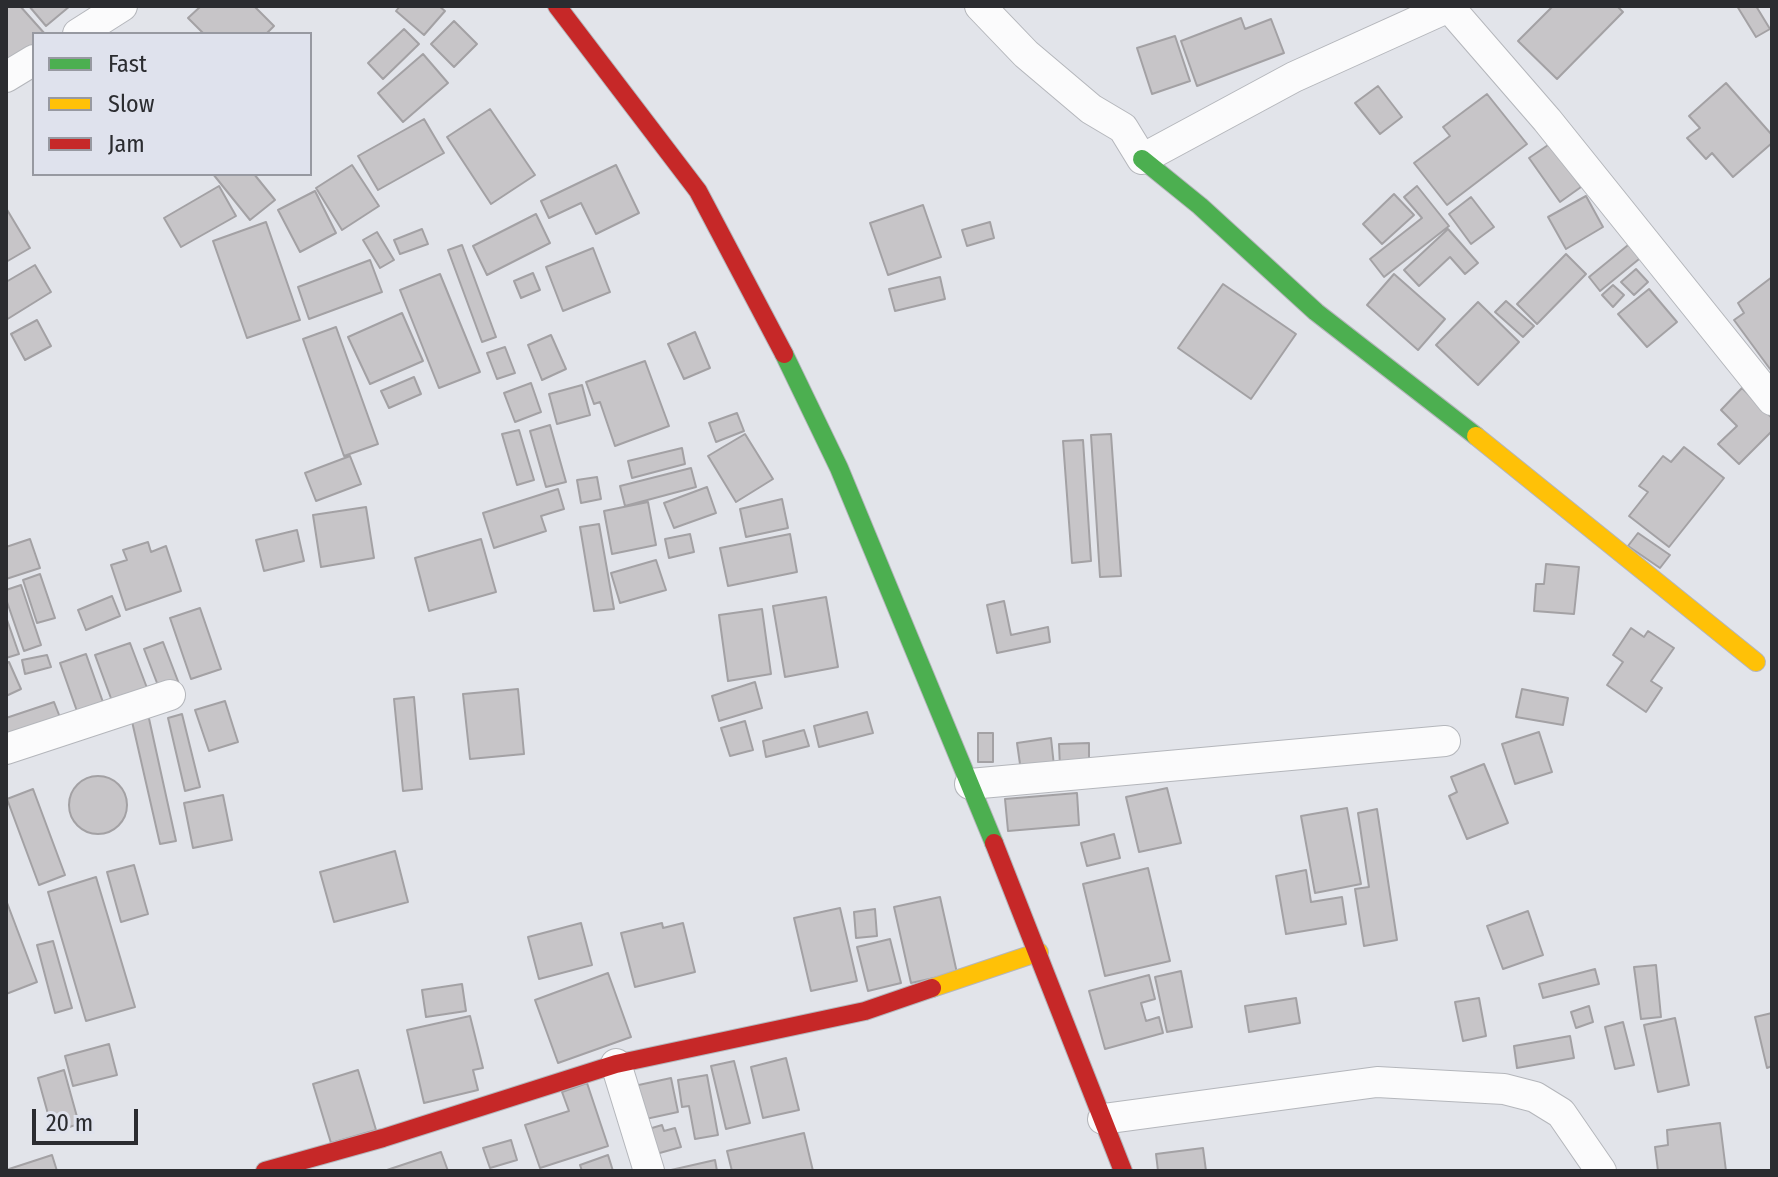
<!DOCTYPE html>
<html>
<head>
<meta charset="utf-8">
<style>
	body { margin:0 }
	#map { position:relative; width:1778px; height:1177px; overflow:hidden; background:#e2e4ea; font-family:"Fira Sans Condensed",sans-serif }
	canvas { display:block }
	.frame { position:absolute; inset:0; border:8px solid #2b2c30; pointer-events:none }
	.legend { position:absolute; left:32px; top:32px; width:280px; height:144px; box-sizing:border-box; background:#dfe2ed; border:2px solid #9799a1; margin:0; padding:10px 14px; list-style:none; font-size:24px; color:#2b2c30 }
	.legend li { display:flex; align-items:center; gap:16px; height:40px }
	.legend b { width:40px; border:2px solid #9799a1 }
	.scale { position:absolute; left:32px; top:1109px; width:106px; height:36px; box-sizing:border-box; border:4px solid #2b2c30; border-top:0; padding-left:10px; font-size:24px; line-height:28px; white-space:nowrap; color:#2b2c30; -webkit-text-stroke:6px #dfe2ed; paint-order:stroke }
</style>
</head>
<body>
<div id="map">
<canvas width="1778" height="1177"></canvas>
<div class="frame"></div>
<ul class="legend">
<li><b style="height:10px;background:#4caf50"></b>Fast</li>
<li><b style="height:10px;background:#ffc107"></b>Slow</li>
<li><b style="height:10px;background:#c62828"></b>Jam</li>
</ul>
<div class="scale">20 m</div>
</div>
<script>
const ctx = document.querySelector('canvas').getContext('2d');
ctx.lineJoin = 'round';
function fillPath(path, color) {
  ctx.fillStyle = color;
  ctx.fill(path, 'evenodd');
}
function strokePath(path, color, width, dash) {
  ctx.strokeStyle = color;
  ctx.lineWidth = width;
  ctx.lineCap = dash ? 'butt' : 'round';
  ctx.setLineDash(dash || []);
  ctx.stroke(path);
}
const building = new Path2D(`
	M6,6h14l25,28h-11v18l-28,20z
	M29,6h41l-24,20z
	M201,6h53l20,20 -8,8h-62l-16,-16z
	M400,6h39l6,5 -21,24 -28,-24z
	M1553,6h64l6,6 -66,67 -39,-38z
	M1737,6h19l14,23 -14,8z
	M1241,18l4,11 26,-10 13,34 -87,33 -16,-45z
	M454,21l23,23 -23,23 -23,-23z
	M404,29l15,15 -36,35 -15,-16z
	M1175,36l15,45 -38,13 -15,-46z
	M423,54l25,29 -45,39 -25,-29z
	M1726,83l46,52v8l-39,34 -21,-24 -6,6 -19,-21 13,-10 -11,-12z
	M1378,86l24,31 -22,17 -25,-31z
	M1487,94l40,50 -80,61 -33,-42 36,-27 -7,-9z
	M490,109l45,66 -44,29 -44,-67z
	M424,119l20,34 -66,37 -20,-34z
	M1551,143l30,44 -21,15 -31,-44z
	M352,165l27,41 -37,24 -26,-42z
	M616,165l23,48 -43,21 -15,-31 -32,15 -8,-17z
	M213,174h41l21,26 -25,20z
	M219,186l17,30 -55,31 -17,-29z
	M1417,186l32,40 -65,51 -14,-18 52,-41 -18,-21z
	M315,191l21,42 -36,19 -22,-42z
	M1394,194l20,21 -32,29 -19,-20z
	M1586,196l17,31 -37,22 -18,-32z
	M1471,197l23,30 -23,17 -22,-30z
	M923,205l18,52 -53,18 -18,-52z
	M6,208l24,40 -24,14z
	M536,214l14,29 -63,32 -14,-29z
	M266,222l34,98 -53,18 -34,-97z
	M990,222l4,16 -27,8 -5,-16z
	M422,229l6,15 -28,10 -6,-14z
	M1448,229l30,34 -13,11 -15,-17 -31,29 -15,-16z
	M377,232l17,28 -14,8 -17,-28z
	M1633,241l11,14 -44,36 -11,-14z
	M462,245l34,92 -14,5 -34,-92z
	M593,248l17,44 -47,19 -17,-44z
	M1566,254l20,20 -49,50 -20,-20z
	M370,260l12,32 -73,27 -11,-32z
	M35,265l16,27 -45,28v-38z
	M1636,269l12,13 -14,13 -13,-13z
	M533,273l7,17 -19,8 -7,-17z
	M440,274l40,98 -41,16 -39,-98z
	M1394,274l51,45 -27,31 -51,-45z
	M940,277l5,22 -50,12 -6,-22z
	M1772,277v91l-2,1 -36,-49 10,-7 -6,-10z
	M1223,284l73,50 -45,65 -73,-51z
	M1613,285l11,10 -11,12 -11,-12z
	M1649,289l28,33 -30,25 -29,-33z
	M1506,301l28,25 -11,11 -28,-25z
	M1478,302l41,40 -41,43 -42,-40z
	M402,313l21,48 -53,23 -22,-47z
	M37,320l14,26 -26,14 -14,-26z
	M336,327l42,117 -34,12 -41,-117z
	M695,332l15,36 -26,11 -16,-35z
	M551,335l15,34 -24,11 -14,-35z
	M505,347l10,26 -18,6 -10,-26z
	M645,361l24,65 -54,20 -15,-44 -6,2 -8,-22z
	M414,377l7,17 -32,14 -8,-17z
	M531,383l10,29 -26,10 -11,-29z
	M582,385l8,30 -33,9 -8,-30z
	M1742,388l30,30v13l-33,33 -21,-20 19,-18 -16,-16z
	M737,413l7,18 -28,11 -7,-19z
	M550,425l16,57 -20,5 -16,-56z
	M519,430l15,50 -17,5 -15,-51z
	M745,434l28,45 -37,23 -28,-46z
	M1111,434l10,142 -21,1 -9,-142z
	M1083,440l8,121 -19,2 -9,-122z
	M1684,447l40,31 -55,69 -40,-31 19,-24 -9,-6 24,-30 8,6z
	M682,448l3,16 -53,14 -4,-17z
	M350,456l11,28 -45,17 -11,-28z
	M691,468l5,19 -71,19 -5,-20z
	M597,477l4,22 -20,4 -4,-23z
	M707,487l9,26 -42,15 -10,-25z
	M558,489l6,20 -23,7 5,15 -52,17 -11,-35z
	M782,499l6,29 -42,9 -6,-28z
	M648,502l8,43 -44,9 -8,-43z
	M366,507l8,51 -53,9 -8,-52z
	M599,524l15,85 -20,2 -14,-84z
	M297,530l7,31 -40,10 -8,-31z
	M1638,533l32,22 -10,13 -32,-22z
	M690,534l4,18 -25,6 -4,-19z
	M790,534l7,38 -69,14 -8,-38z
	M30,539l10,29 -34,11v-32z
	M481,539l15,53 -67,19 -14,-53z
	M148,542l3,10 15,-6 15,45 -55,19 -15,-45 16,-5 -4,-10z
	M656,560l10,30 -46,13 -9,-30z
	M1546,564l33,3 -5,47 -40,-3 2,-27h8z
	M40,574l15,44 -18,5 -14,-43z
	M21,585l20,60 -17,6 -18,-52v-9z
	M112,596l8,20 -34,14 -8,-20z
	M826,597l12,70 -53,10 -12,-71z
	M1004,601l7,34 37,-8 2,15 -53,11 -10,-48z
	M200,608l21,61 -30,10 -21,-61z
	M762,609l9,65 -43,7 -9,-66z
	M6,617l13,37 -13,4z
	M1631,628l13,9 4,-6 26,17 -23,33 11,7 -16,24 -39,-27 16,-23 -10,-7z
	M163,642l18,47 -19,7 -18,-47z
	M130,643l17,45 -35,13 -17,-46z
	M86,654l18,51 -26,9 -18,-51z
	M47,655l4,12 -26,7 -3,-14z
	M9,662l12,27 -15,7v-33z
	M755,682l7,26 -43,13 -7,-25z
	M518,689l6,65 -54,5 -7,-65z
	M1522,689l46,9 -5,27 -47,-8z
	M414,697l8,92 -19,2 -9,-92z
	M225,701l13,41 -29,9 -14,-41z
	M54,702l9,23 -57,20v-27z
	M867,712l6,21 -54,14 -5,-21z
	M148,714l28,127 -16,3 -29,-127z
	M182,714l18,73 -15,4 -17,-73z
	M745,721l8,29 -23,6 -9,-28z
	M804,730l5,16 -43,11 -3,-16z
	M1539,732l13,40 -37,12 -13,-40z
	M978,733h15v29h-15z
	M1051,738l3,28 -33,5 -4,-28z
	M1089,743v23l-29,1 -1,-23z
	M1484,764l24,59 -41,16 -18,-43 8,-4 -6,-15z
	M69 805a29 29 0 1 1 58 0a29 29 0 1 1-58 0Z
	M1167,788l14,55 -42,9 -13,-55z
	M33,789l32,86 -26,10 -32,-86z
	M1077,793l2,32 -71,6 -3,-32z
	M223,795l9,45 -39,8 -9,-45z
	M1347,808l14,76 -46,9 -14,-77z
	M1377,809l20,131 -33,6 -9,-57 14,-2 -11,-74z
	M1114,834l6,24 -33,8 -6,-23z
	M395,851l13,51 -74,20 -14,-50z
	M134,865l14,49 -27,8 -14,-50z
	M1148,868l22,93 -65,15 -22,-92z
	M1306,870l5,32 31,-5 4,27 -60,10 -10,-58z
	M96,877l39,130 -49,14 -38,-129z
	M940,897l17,76 -46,10 -17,-76z
	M6,900l31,82 -31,12z
	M840,908l17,73 -46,10 -17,-73z
	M875,909l2,27 -21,2 -2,-26z
	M1528,911l15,44 -40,14 -16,-43z
	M581,923l11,42 -53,14 -11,-42z
	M662,923l1,5 20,-5 12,49 -60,15 -14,-54z
	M890,939l11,44 -33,8 -11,-44z
	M53,941l19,67 -17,5 -18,-68z
	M1656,965l5,52 -20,2 -7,-52z
	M1595,969l4,15 -56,14 -4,-14z
	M1181,971l11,56 -25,5 -12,-55z
	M608,973l23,64 -73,26 -23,-63z
	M1149,975l6,24 -14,4 5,18 13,-4 4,16 -58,16 -16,-58z
	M462,984l4,27 -40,6 -4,-27z
	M1296,998l4,25 -51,9 -4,-26z
	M1479,998l7,38 -23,5 -8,-39z
	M1589,1006l4,16 -17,6 -5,-16z
	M1772,1013v53l-5,2 -12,-51z
	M470,1016l13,52 -10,2 5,20 -54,13 -17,-73z
	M1675,1018l14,67 -31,7 -14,-67z
	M1623,1022l11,43 -19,4 -10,-42z
	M1570,1036l4,22 -57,10 -3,-22z
	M109,1044l8,31 -44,11 -8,-30z
	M786,1058l13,52 -36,8 -12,-51z
	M734,1061l16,62 -24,6 -15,-63z
	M64,1070l15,54 -26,8 -15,-54z
	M358,1070l18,60 -45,13 -18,-59z
	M707,1075l11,60 -23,4 -6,-33 -7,1 -4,-27z
	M671,1078l7,34 -37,8 -7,-34z
	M587,1083l21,63 -68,22 -15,-43 44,-14 -7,-19z
	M1720,1123l6,48h-68l-3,-24 13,-2 -1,-15z
	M662,1125l2,6 11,-3 6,19 -32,9 -7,-25z
	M804,1133l9,38h-81l-5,-20z
	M511,1140l6,20 -27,8 -7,-20z
	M1203,1148l3,23h-48l-2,-17z
	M441,1152l7,19h-64z
	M52,1155l5,16h-51v-1z
	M608,1155l5,16h-31l-2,-6z
	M715,1160l2,11h-46v-1z`);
fillPath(building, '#c7c5c8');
strokePath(building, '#a3a1a4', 2);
const street = new Path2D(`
	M980,6l46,48 65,55 32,19 19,31 152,-82 157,-71
	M1449,7l98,113 225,280
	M78,34l44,-28
	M6,77l28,-17
	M6,749l164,-54
	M970,784l475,-43
	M616,1064l33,107
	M1103,1119l274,-37 127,7 31,8 26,16 40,58`);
const fast = new Path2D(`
	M1142,159l58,47 116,106 160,124
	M784,354l55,114 155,375`);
const slow = new Path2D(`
	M1476,436l280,226
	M932,988l107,-36`);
const jam = new Path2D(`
	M557,6l141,185 86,163
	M994,843l129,328
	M265,1171l118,-33 233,-74 249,-53 67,-23`);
strokePath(street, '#b4b6bb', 32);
strokePath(fast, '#b4b6bb', 20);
strokePath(slow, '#b4b6bb', 20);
strokePath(jam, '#b4b6bb', 20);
strokePath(street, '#fbfbfc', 30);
strokePath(fast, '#4caf50', 18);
strokePath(slow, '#ffc107', 18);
strokePath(jam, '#c62828', 18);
</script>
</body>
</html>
